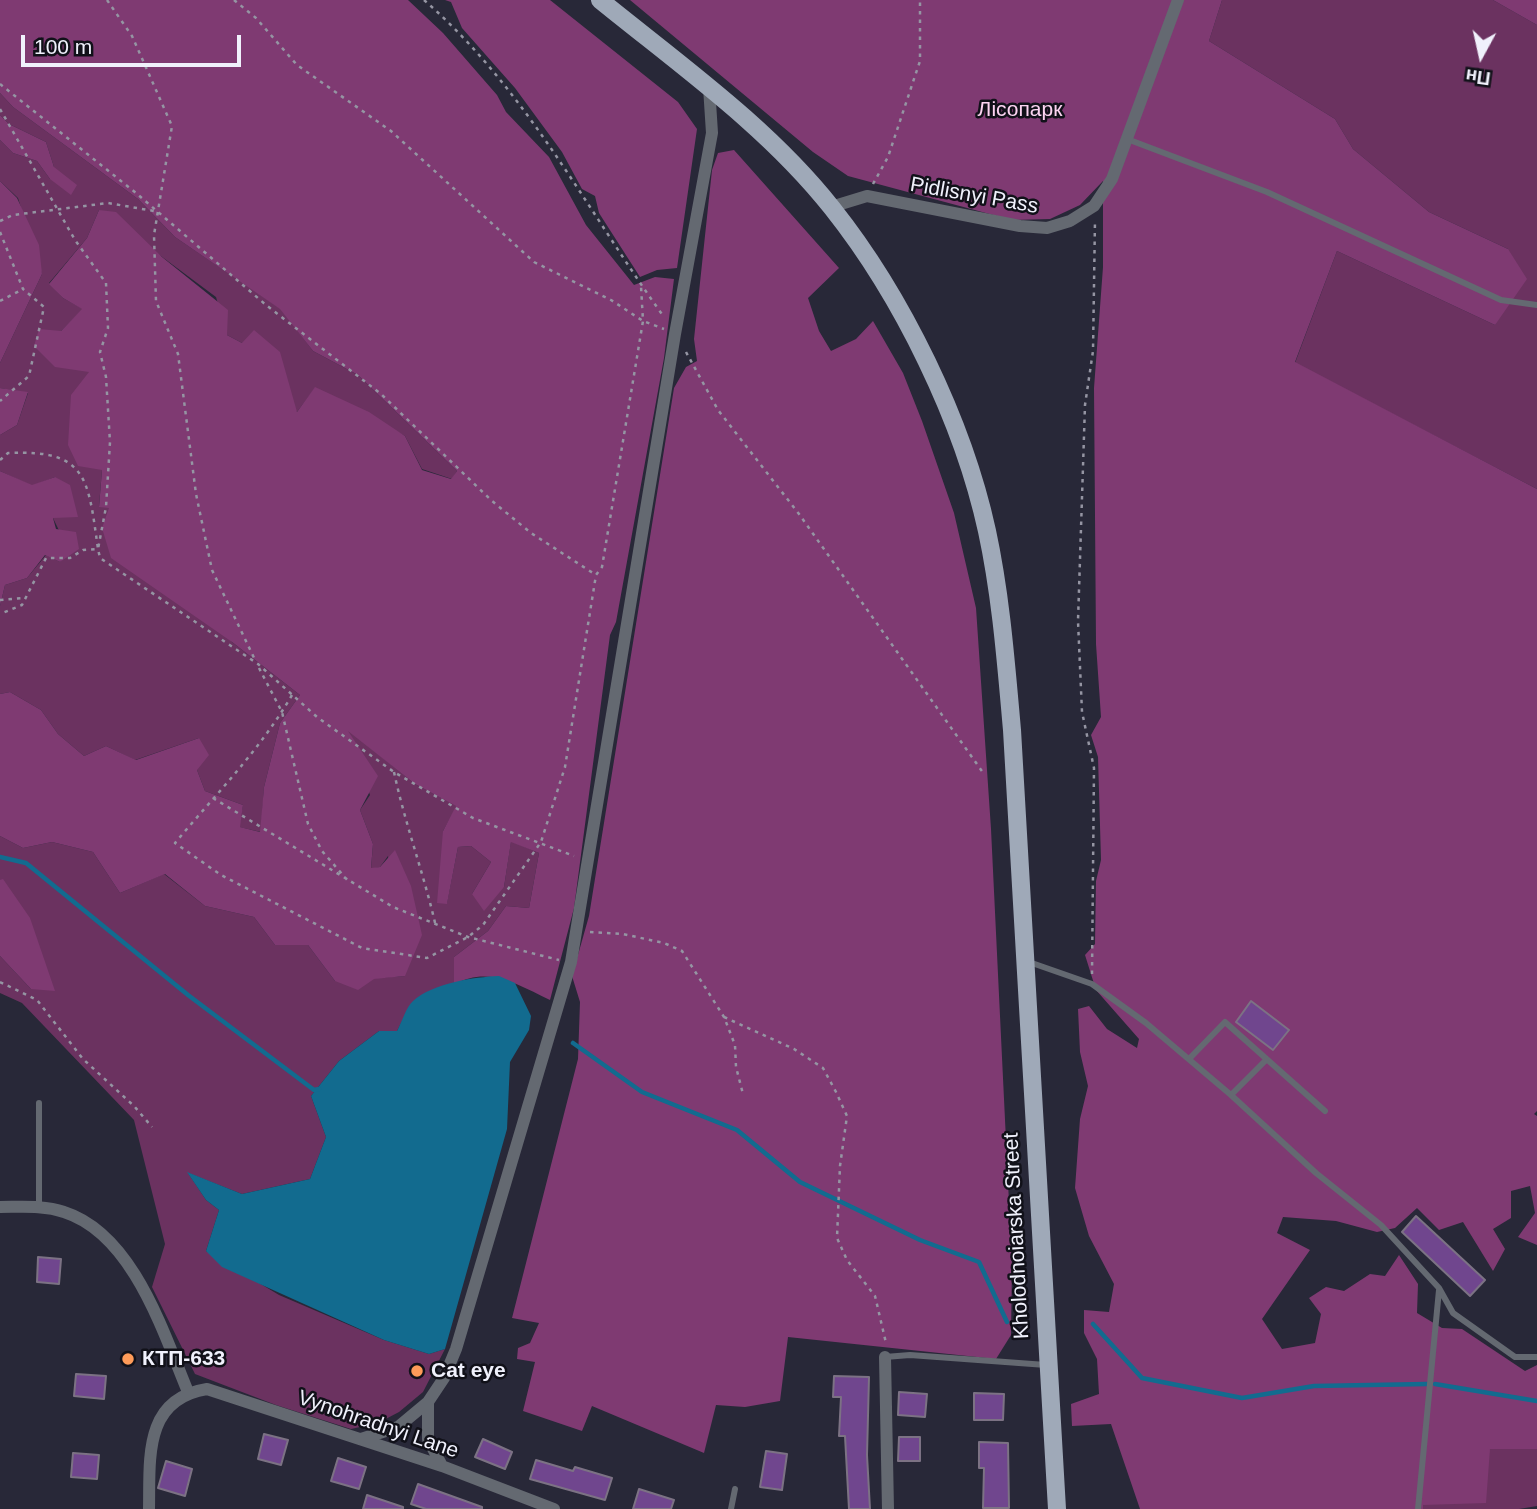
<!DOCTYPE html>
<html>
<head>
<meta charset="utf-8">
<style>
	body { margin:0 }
	#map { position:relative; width:1537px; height:1509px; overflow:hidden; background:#282838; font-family:Helvetica,sans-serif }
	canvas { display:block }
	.north { position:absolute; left:1446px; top:21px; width:70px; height:70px; -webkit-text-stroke:5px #111119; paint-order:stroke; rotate:188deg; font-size:19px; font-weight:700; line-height:28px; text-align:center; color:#f0f1fc }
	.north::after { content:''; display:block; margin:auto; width:24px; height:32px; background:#f0f1fc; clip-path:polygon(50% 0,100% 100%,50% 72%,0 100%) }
	.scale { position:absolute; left:21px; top:35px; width:220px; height:32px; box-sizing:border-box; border:4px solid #f0f1fc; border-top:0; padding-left:9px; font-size:21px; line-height:24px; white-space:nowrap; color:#f0f1fc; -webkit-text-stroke:5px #111119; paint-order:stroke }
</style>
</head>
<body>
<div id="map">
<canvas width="1537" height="1509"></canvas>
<div class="north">Пн</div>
<div class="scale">100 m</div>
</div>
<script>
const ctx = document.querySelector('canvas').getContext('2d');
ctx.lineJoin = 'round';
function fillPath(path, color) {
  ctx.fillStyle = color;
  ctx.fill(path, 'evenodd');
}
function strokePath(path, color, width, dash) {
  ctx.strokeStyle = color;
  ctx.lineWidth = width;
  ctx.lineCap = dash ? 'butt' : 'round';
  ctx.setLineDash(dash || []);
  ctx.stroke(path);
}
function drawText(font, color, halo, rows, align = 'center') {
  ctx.font = font + ' Helvetica,sans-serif';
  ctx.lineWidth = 5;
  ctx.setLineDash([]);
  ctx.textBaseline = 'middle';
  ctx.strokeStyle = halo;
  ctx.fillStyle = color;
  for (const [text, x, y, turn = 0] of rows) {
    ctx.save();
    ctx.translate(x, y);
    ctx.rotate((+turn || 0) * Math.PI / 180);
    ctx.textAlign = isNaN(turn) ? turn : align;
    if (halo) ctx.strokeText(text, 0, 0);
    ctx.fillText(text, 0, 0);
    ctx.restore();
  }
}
fillPath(new Path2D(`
	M1222,0h271l44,25v464l-242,-126 42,-112 158,74 13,-76 -79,-37 -76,-63 -18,-30 -126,-78z
	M0,93l13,14 125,92 37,38 106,72 32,42 45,24 99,96 -5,8 -30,-10 -17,-33 -90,-48 -18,24 -55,-69 -15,-8 -11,-38 -117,-87 -12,28 -38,45 14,15 20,11 -22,22 29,41 12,98 -3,36 10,1 123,135 68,53 -20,28 -16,64 -3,45 -22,-5 4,-22 -38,-14 -8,-21 2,-32 -64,22 -29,-14 -22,10 -26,-22 -17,-24 -31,-18 -10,2v-88l5,-21 22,-7 19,-23 14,7 10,-9 -17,-35 2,-41 -23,9 -32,-15v-36l17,-10 11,-32 -28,-5v-25l42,-89 -24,-76 -18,-17v-41l13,13 24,8 13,18 4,-12 -8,-25 -37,-18 -9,-9z
	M346,728l69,56 42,22 -14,25 4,72 11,-56 13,-1 20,16 -19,32 32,-7 7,-46 28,12 -10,55 -23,-2 -18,25 -34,26v28c-34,7 -41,15 -57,46h-18l-40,30 -28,35 15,41 -16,42 -68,15 -54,-21 18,27 13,10 -13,41 73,44 105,45 45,14 16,-5 -22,43 -24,20 -21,11 -27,6 -75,-24 -81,-31 -43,-87 13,-43 -31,-124 -112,-117 -22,-10v-37l31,33 -28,-109h-3v-44l23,12 29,-6 41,10 27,41 44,-19 41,32 49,11 21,28h33l27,36 70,-5 -17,-120 -8,11 -9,2 2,-25 -13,-34 10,-15z
	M1490,1449h47v57l-18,3h-96v-4z`), '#6b3260');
fillPath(new Path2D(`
	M0,0h408l35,33 54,62 9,17 43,45 37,68 48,60 21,-8 19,2 -10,79 -48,264 -6,13 -36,273 -24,92c-32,-15 -62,-35 -96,-15v-28l34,-26 18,-25 23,2 10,-55 -28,-11 -7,45 -20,24 -12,-17 19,-32 -20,-16 -13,1 -11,57 -10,-1 6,-72 13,-25 -41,-22 -67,-53 30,45 -18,34 13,34 -2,24 9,-1 15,-17 16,36 11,49 -17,41 -31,3 -16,11 -23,-9 -27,-36h-33l-21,-28 -49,-11 -40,-32 -45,19 -27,-41 -41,-10 -29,6 -23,-12v-142l10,-2 31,18 17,24 26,22 22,-10 30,14 63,-22 10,17 -12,15 8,21 38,14 -3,22 20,5 4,-45 16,-64 20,-28 -68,-53 -121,-84 -9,-30 7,-20 -10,-1 3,-37 -24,-4 -10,-21 3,-50 18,-23 -34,-5 -21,-21 5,-17 22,2 21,-22 -19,-11 -14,-14 38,-46 12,-28 17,2 46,45 66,53 -1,25 15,8 12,-13 26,22 17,60 18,-25 54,25 36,24 17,34 29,9 6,-8 -99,-96 -45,-24 -33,-42 -105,-72 -37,-38 -125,-92 -13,-14z
	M445,0h105l128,102 19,27 -20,139 -20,2 -17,7 -41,-64 -4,-17 -13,-7 -20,-37 -47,-64 -53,-60 -11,-26z
	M630,0h592l-13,41 126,78 18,30 76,63 79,37 19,30 -32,46 -158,-74 -42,111 242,127v622l-3,3 3,2v129l-19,-8 17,-24 -5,-27 -19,5v27l-18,11 12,20 -12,22 -30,-49 -24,8 -22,-22 -22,20 -18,4 -41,-11 -53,-4 -6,16 33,17 -48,69 20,30 33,-6 6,-29 -12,-16 17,-11 18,4 26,-17 15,2 14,-21 19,29 -1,29 25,15 20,1 63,42 12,-6v84h-47l-4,54 -63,2v4h-283l-29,-85 -39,2 -1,-22 28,-10 -2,-35 -13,-26v-23l25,2 5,-28 -25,-48 -14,-48 5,-69 8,-33 -8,-34 -2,-43 11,-3 18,23 30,19 2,-9 -43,-49 -11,-35 10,-11 1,-63 5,-21 -3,-103 -7,-22 10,-18 -5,-73 -2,-256 9,-121v-86l-23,24 -30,14 -38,1 -164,-44 -35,-24z
	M1493,0h44v25z
	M0,115l9,9 37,18 8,25 23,18 -6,10 -21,-16 -13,-18 -24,-8 -13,-13z
	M734,150l105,118 -31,30 11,33 12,20 25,-12 17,-18 30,52 19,48 32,92 22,95 15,221 21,436 -1,70 -15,24 -208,-22 -8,64 -35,6 -29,-2 -12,48 -112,-47 -10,25 -59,-20 12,-49 -18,-3 1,-11 12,-5 9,-20 -27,-5 66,-259 2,-57 -8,-26 17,-60 85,-528 12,-21 11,-6 -3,-22 18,-169 6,-17z
	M0,181l17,17 22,47 3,29 -42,89z
	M0,388l28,4 -11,33 -17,10z
	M0,471l32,14 23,-8 15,8 8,32 -25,1 3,11 20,3 3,17 -19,13 -15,-7 -18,23 -22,7 -5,21z
	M3,879l27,39 25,73 -24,-2 -31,-33v-76z`), '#7f3a72');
fillPath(new Path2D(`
	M499,976l16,7 16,33 -2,14 -19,32 -3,67 -62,220 -16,5 -45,-14 -162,-73 -16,-16 13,-41 -13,-10 -19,-28 55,22 68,-15 16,-42 -15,-41 28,-35 40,-30h18c5,-9 9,-24 16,-30 20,-18 61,-24 86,-25z`), '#126b8f');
strokePath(new Path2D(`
	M0,857l26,6 162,132 126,95 5,-1
	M573,1043l69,49 95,38 63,52 120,58 59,22 28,60
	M1093,1324l49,54 100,20 72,-12 113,-2
	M1435,1384l102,17`), '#126b8f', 4.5);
const building = new Path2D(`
	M1251,1001l38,29 -16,20 -37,-28z
	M1416,1216l69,64 -15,16 -68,-64z
	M38,1257l23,2 -2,25 -22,-2z
	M76,1374l30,2 -2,23 -30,-3z
	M834,1376l35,1 -2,78 3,54h-21l-4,-73h-6l2,-39h-8z
	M899,1392l28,2 -2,23 -27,-2z
	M974,1393l30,1 -1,26h-29z
	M264,1434l24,6 -7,25 -23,-6z
	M899,1437h21v24h-22z
	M483,1439l29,13 -7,17 -30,-12z
	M979,1442l29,1 1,65h-26l1,-40h-5z
	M766,1451l21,3 -5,36 -22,-3z
	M73,1453l26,2 -2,24 -26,-2z
	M338,1458l28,9 -7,22 -28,-8z
	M536,1460l37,11 2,-4 37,11 -7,22 -75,-21z
	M166,1461l26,8 -7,27 -27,-8z
	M418,1484l64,23v2h-56l-15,-5z
	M639,1489l35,11 -3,9h-38z
	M367,1495l36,12v2h-40z`);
fillPath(building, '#70468e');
strokePath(building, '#7c7284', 2);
strokePath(new Path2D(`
	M107,0l25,36 40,90 -18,109 2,66 22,53 18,140 16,76 44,92
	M234,0l22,18 41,47 94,66 143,131 77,38 32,21 21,8
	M424,0c102,89 162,209 240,317
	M0,84l136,109 130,112 115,89 111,107 39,32 65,42
	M0,109l75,131 31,43 2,45 -8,24 6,25 4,65 -4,65 -8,42 2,9 158,106 59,53 77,55 79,46 101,38
	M873,184l15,-27 32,-96v-61
	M0,221l13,-6 95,-12 46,8
	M0,232l23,57 21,18 -15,69 -29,25
	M0,301l23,-12
	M686,352l32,58 81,104 185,260
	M0,460l8,-7c80,-4 80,26 90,96l-15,1 -13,8h-24l-24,47 -22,9
	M0,600l24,-2
	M259,668l23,44 26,112 14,27 27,31
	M292,695c-32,55 -76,99 -117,148l46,32 141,73 65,10 41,-21 15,-12 58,-83 24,-75 31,-192 6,-8 41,-246 -2,-35
	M394,772c11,52 30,102 42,155
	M213,798l180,109 75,30 91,23
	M590,932l33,2 41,9 18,8 42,66 11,28 1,22 7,27
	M1092,974l2,-206 -12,-56 -4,-91 7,-216 8,-54 2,-131
	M0,982l37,18 46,59 51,47 18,21
	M724,1017l70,32 29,19 13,24 11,24 -7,50 -3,72 10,22 28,36 11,47`), '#9595a3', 2.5, [3.5, 5]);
strokePath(new Path2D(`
	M1127,139l140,53 234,108 36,5
	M1029,962l63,22 54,39 85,72 85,78 65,52 58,63 14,25 62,44h22
	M1189,1059l36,-37 100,89
	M1231,1095l35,-35
	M39,1103v104
	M885,1357l25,-2 136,10
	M731,1509l4,-20
	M1418,1509l21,-219`), '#646971', 6);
strokePath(new Path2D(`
	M831,207l36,-11 153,30 27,2 23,-7 24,-15 18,-27 66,-179
	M0,1207c21,0 44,-2 64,5 69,22 99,120 124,180
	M885,1357l3,152
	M361,1439l37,-12 30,-25
	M442,1466l-14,-27v-37l16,-24 12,-29 115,-387 104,-628 37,-201 -3,-46
	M149,1509c1,-50 -6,-110 58,-120l235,77 112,43`), '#646971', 12);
strokePath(new Path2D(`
	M600,0c80,65 168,127 232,208 70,88 131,213 155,323 14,65 19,132 25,199l45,779`), '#9fa9b8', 18);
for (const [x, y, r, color] of [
	[128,1359,7,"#fe9b59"],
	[417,1371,7,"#fe9b59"]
]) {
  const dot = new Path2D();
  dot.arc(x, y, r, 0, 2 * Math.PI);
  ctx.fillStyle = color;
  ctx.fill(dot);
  strokePath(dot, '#111119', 2.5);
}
drawText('21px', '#fcd3f1', '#111119', [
	["Лісопарк",1020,110]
]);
drawText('21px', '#f0f1fc', '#111119', [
	["Pidlisnyi Pass",974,196,10],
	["Kholodnoiarska Street",1017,1236,-93],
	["Vynohradnyi Lane",378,1425,19]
]);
drawText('bold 21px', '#f0f1fc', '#111119', [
	["КТП-633",142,1359],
	["Cat eye",431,1371]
], 'left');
</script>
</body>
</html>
